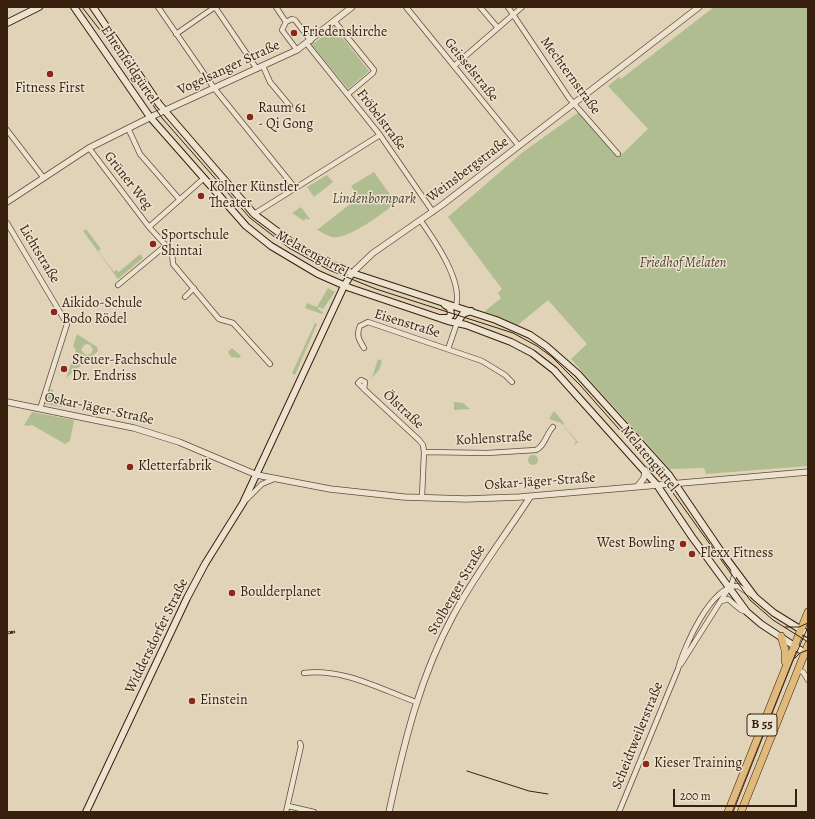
<!DOCTYPE html>
<html>
<head>
<meta charset="utf-8">
<style>
	body { margin:0 }
	#map { position:relative; width:815px; height:819px; overflow:hidden; background:#e1d3b7; font-family:Alegreya,serif }
	canvas { display:block }
	.frame { position:absolute; inset:0; border:8px solid #391f0e; pointer-events:none }
	.scale { position:absolute; left:673px; top:789px; width:124px; height:18px; box-sizing:border-box; border:2px solid #391f0e; border-top:0; padding-left:5px; font-size:12px; line-height:14px; white-space:nowrap; color:#391f0e; -webkit-text-stroke:3px #ece2d0; paint-order:stroke }
</style>
</head>
<body>
<div id="map">
<canvas width="815" height="819"></canvas>
<div class="frame"></div>
<div class="scale">200 m</div>
</div>
<script>
const ctx = document.querySelector('canvas').getContext('2d');
ctx.lineJoin = 'round';
function fillPath(path, color) {
  ctx.fillStyle = color;
  ctx.fill(path, 'evenodd');
}
function strokePath(path, color, width, dash) {
  ctx.strokeStyle = color;
  ctx.lineWidth = width;
  ctx.lineCap = dash ? 'butt' : 'round';
  ctx.setLineDash(dash || []);
  ctx.stroke(path);
}
function drawText(font, color, halo, rows, align = 'center') {
  ctx.font = font + ' Alegreya,serif';
  ctx.lineWidth = 3;
  ctx.setLineDash([]);
  ctx.textBaseline = 'middle';
  ctx.strokeStyle = halo;
  ctx.fillStyle = color;
  for (const [text, x, y, turn = 0] of rows) {
    ctx.save();
    ctx.translate(x, y);
    ctx.rotate((+turn || 0) * Math.PI / 180);
    ctx.textAlign = isNaN(turn) ? turn : align;
    if (halo) ctx.strokeText(text, 0, 0);
    ctx.fillText(text, 0, 0);
    ctx.restore();
  }
}
fillPath(new Path2D(`
	M714,7h94v459l-102,8 -2,-6 -34,1 -99,-110 16,-15 -39,-44 -30,25 -34,-13 17,-14 -3,-5 4,-4 -54,-72 75,-65 56,-40 39,46 30,-29 -40,-43 11,-9 2,2z
	M334,27l35,44 -21,18 -36,-44z
	M374,172l22,31c-13,10 -48,37 -64,34 -5,-1 -10,-5 -15,-7l42,-33 -8,-11z
	M327,175l6,7 -19,15 -7,-10z
	M301,207l9,12 -2,1 -2,-2 -2,3 -12,-8z
	M86,229l15,20 -3,2 16,21 2,-2 3,2 21,-18 3,4 -25,21 -35,-48z
	M328,288l7,4 -12,17 -4,-2 -1,2 5,3 -1,2 -17,-6 2,-5 10,4z
	M306,318l11,6 -22,51 -3,-2 23,-50z
	M77,334l20,13 1,4 -32,27 10,-28 -3,-4zM87,344l3,1 3,4 -2,5 -5,1 -5,-5 3,-5z
	M232,348l9,8 -2,2 -8,-1 -3,-5z
	M378,359l4,2 -3,9 -7,8z
	M50,389l3,1 -1,5 1,3 10,3 -1,6 -17,-3z
	M454,402l9,1 7,6 -16,1z
	M554,411l10,12 -1,2 15,17 -4,3 2,-4 -15,-18 -12,-4z
	M32,412l42,8 -4,21 -5,3 -33,-19 -5,1 -3,-1z
	M528 460a5 5 0 1 1 10 0a5 5 0 1 1-10 0Z`), '#afbd91');
const minor = new Path2D(`
	M158,7l56,81 81,100
	M215,7l42,62
	M276,7l10,15
	M406,7l113,139
	M480,7l18,21
	M508,7l61,91 49,56
	M335,22l39,48 -1,3 -25,21
	M176,34l39,-27
	M307,44l73,91 53,77
	M297,50l-15,-20 4,-8 6,-3 3,1 16,21
	M263,66l7,16 20,24
	M454,66l68,-59
	M128,128l12,26 40,46
	M7,130l36,47
	M89,148l60,79 23,25 1,12 46,55 14,4 37,41
	M254,214l126,-79
	M421,221c14,20 42,60 35,85
	M7,223l60,101 -27,85
	M149,227l54,-48
	M118,285l47,-39
	M185,297l9,-9
	M364,348c-5,-8 -8,-13 -4,-22l8,-4 114,39 23,14 7,7
	M448,349l9,-26
	M364,389l1,-7 -4,-2 -3,3 6,6 55,51 4,5 1,7 -2,45
	M424,452l63,1 49,-3c9,-4 10,-16 17,-23
	M244,502l18,-18 12,-5
	M722,601l6,-2 13,11 6,2
	M681,664l51,-81 2,-7 -1,-8
	M797,670l6,2 5,8
	M304,673c39,-5 76,16 112,29
	M288,806l26,6
	M286,812l15,-66 -1,-3
	M619,812l59,-143c6,-22 33,-84 60,-83l14,9`);
const tertiary = new Path2D(`
	M7,202l82,-54 66,-33 142,-65 55,-43
	M352,273l21,-20 69,-48 257,-198
	M7,402l127,26 45,14 78,33 73,14 74,8 62,2 54,-2 288,-25
	M638,486l6,-8 1,-8
	M389,812c15,-69 31,-136 65,-198 22,-41 51,-78 76,-117`);
const secondary = new Path2D(`
	M74,7l76,110 96,109 25,20 47,28 32,14 98,33 18,4 45,17 21,11 22,17 103,115 35,52 55,75 14,12 47,31
	M93,7l66,97 95,110 40,30 31,18 27,11 144,47 34,15 16,11 32,28 91,101 51,75 35,47 19,16 34,21
	M7,23l32,-16
	M440,318h8l3,-3 -1,-7 -5,-3
	M457,323l6,-9 8,-3
	M86,812l101,-214 18,-34 38,-61 101,-217 8,-13`);
const primary = new Path2D(`
	M781,636l4,14v11
	M728,812l80,-200
	M741,812l67,-167`);
strokePath(minor, '#634c38', 6);
strokePath(tertiary, '#634c38', 7);
strokePath(secondary, '#391f0e', 8);
strokePath(primary, '#391f0e', 8);
strokePath(minor, '#ece2d0', 4.5);
strokePath(tertiary, '#ece2d0', 5.5);
strokePath(secondary, '#ece2d0', 6);
strokePath(primary, '#e0ba7c', 7);
strokePath(new Path2D(`
	M82,7l25,32 55,79 88,100 39,30 40,22 47,19 137,44 24,13 15,11 28,28 83,94 87,121 23,20 35,22
	M785,627h14l9,-4
	M795,658l5,-5 8,-3
	M467,771l62,20 19,3
	M733,812l59,-149 16,-36`), '#391f0e', 1);
const rail = new Path2D(`
	M7,633l7,-1`);
strokePath(rail, '#391f0e', 2.5);
strokePath(rail, '#ece2d0', 1, [3]);
for (const [x, y, r, color] of [
	[294,33,4,"#8f2418"],
	[50,74,4,"#8f2418"],
	[250,117,4,"#8f2418"],
	[201,196,4,"#8f2418"],
	[153,244,4,"#8f2418"],
	[54,312,4,"#8f2418"],
	[64,369,4,"#8f2418"],
	[130,467,4,"#8f2418"],
	[683,544,4,"#8f2418"],
	[692,554,4,"#8f2418"],
	[232,593,4,"#8f2418"],
	[192,701,4,"#8f2418"],
	[646,764,4,"#8f2418"]
]) {
  const dot = new Path2D();
  dot.arc(x, y, r, 0, 2 * Math.PI);
  ctx.fillStyle = color;
  ctx.fill(dot);
  strokePath(dot, '#ece2d0', 1.5);
}
for (const [x, y, w] of [
	[762,725,30]
]) {
  const box = new Path2D();
  box.roundRect(x - w / 2, y - 11, w, 22, 3);
  ctx.fillStyle = '#ece2d0';
  ctx.fill(box);
  strokePath(box, '#391f0e', 1);
}
drawText('bold 13px', '#391f0e', null, [
	["B 55",762,725]
]);
drawText('14px', '#391f0e', '#ece2d0', [
	["Friedenskirche",302,33],
	["Fitness First",50,89,"center"],
	["Raum 61",258,109],
	["- Qi Gong",258,125],
	["Kölner Künstler",209,188],
	["Theater",209,204],
	["Sportschule",161,236],
	["Shintai",161,252],
	["Aikido-Schule",62,304],
	["Bodo Rödel",62,320],
	["Steuer-Fachschule",72,361],
	["Dr. Endriss",72,377],
	["Kletterfabrik",138,467],
	["West Bowling",675,544,"right"],
	["Flexx Fitness",700,554],
	["Boulderplanet",240,593],
	["Einstein",200,701],
	["Kieser Training",654,764]
], 'left');
drawText('14px', '#391f0e', '#ece2d0', [
	["Ehrenfeldgürtel",129,65,56],
	["Vogelsanger Straße",229,68,-25],
	["Geisselstraße",471,70,51],
	["Mechternstraße",570,76,54],
	["Fröbelstraße",381,120,53],
	["Weinsbergstraße",468,170,-37],
	["Grüner Weg",128,181,52],
	["Lichtstraße",39,254,59],
	["Melatengürtel",312,254,29],
	["Eisenstraße",407,324,17],
	["Oskar-Jäger-Straße",99,409,12],
	["Ölstraße",403,410,43],
	["Kohlenstraße",494,439,-3],
	["Melatengürtel",649,459,50],
	["Oskar-Jäger-Straße",540,482,-4],
	["Stolberger Straße",457,590,-60],
	["Widdersdorfer Straße",157,636,-64],
	["Scheidtweilerstraße",638,736,-68]
]);
drawText('italic 14px', '#56462f', '#ece2d0', [
	["Lindenbornpark",374,200],
	["Friedhof Melaten",683,264]
]);
</script>
</body>
</html>
